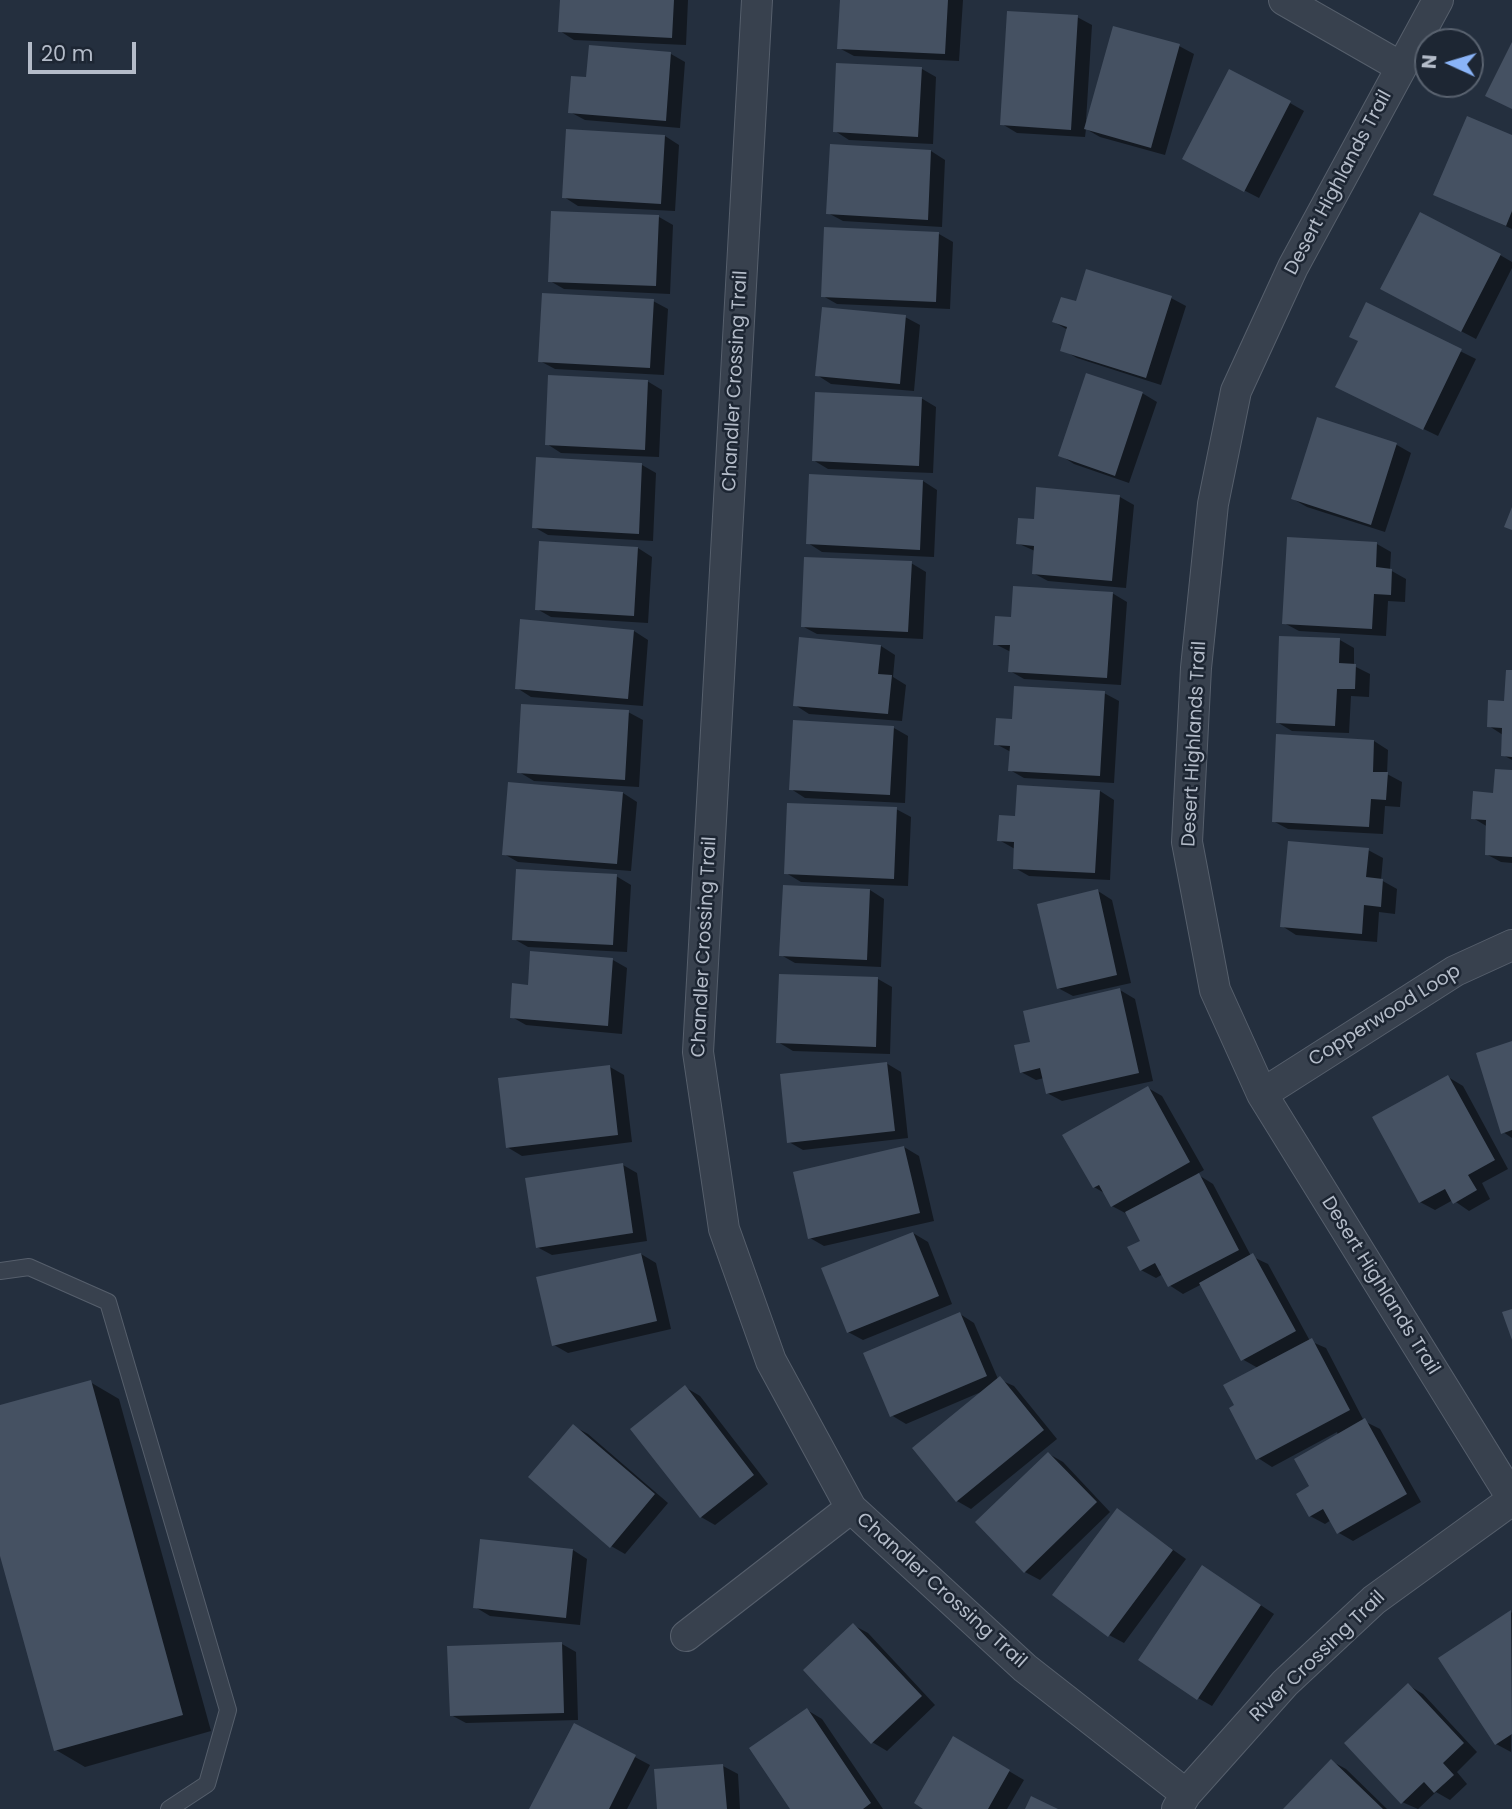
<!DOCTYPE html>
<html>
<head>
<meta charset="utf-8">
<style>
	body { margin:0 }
	#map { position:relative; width:1512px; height:1809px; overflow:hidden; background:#242f3e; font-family:Poppins,sans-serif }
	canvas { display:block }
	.north { position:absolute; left:1414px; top:28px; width:70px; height:70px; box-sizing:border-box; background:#1d2633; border:2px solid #59626f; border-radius:50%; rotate:274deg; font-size:19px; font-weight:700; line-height:28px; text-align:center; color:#b4bcc9 }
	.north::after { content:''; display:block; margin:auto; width:24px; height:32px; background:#8ab4f8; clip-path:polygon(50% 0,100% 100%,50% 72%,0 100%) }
	.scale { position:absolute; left:28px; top:42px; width:108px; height:32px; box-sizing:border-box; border:4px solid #b4bcc9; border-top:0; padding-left:9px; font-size:21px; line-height:24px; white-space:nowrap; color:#b4bcc9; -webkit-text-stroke:5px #1d2633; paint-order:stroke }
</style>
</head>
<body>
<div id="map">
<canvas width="1512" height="1809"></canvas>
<div class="north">N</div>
<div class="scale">20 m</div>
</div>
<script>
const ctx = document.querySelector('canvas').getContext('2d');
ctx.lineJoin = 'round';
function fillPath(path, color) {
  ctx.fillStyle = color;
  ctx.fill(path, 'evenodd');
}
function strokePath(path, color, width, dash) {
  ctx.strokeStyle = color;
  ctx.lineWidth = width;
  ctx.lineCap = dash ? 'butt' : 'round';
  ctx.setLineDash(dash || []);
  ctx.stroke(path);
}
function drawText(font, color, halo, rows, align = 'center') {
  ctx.font = font + ' Poppins,sans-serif';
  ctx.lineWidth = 5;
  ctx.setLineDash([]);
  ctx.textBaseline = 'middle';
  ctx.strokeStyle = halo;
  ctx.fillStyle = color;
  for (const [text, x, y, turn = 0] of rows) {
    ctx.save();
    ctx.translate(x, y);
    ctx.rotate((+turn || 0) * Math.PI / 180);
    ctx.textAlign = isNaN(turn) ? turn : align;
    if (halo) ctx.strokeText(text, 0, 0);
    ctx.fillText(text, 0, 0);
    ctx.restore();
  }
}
fillPath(new Path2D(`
	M561,0h127l-2,45 -112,-5 -14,-9z
	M841,0h122l-4,61 -105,-5 -15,-8z
	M1077,17l15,8 -6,96 93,-75 15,8 -29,101 -65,-18 -14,-8 -1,8 -68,-4 -15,-9z
	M671,54l14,8 -5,66 -95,-8 -15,-8 18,-33z
	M922,69l14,8 -3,67 -84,-4 -14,-9z
	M1290,103l14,8 -45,87 -60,-31z
	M665,136l14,9 -4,66 -97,-5 -14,-9z
	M1512,137v92l-76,-35z
	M931,151l14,9 -3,67 -99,-6 -15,-8z
	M659,217l14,8 -3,69 -106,-5 -14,-8z
	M939,234l14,8 -3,67 -113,-5 -14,-8z
	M1500,255l12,7v6l-36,71 -80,-42z
	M1171,298l15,8 -25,79 -84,-27 -14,-8 5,-20 -14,-8 23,-19z
	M653,301l15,8 -4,66 -109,-6 -15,-8z
	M1367,305l109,54 -38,77 -86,-42z
	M905,317l15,8 -6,66 -83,-7 -14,-9z
	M647,381l15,9 -3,67 -98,-4 -14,-9z
	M1142,393l15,9 -28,81 -55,-19 -14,-9z
	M921,398l15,9 -3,66 -105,-4 -15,-9z
	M1319,419l78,26 14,8 -26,79 -78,-25 -14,-8z
	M642,465l14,8 -3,68 -105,-6 -14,-8z
	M923,481l14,9 -3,67 -112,-5 -14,-9z
	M1120,497l14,8 -8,83 -78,-7 -15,-8 2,-22 -18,-8 18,-22z
	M1377,544l14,8 -1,18 16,9 -1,23 -17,-1 -2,35 -87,-5 -15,-8z
	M638,548l14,9 -4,66 -97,-6 -14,-8z
	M911,563l15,9 -3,67 -106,-5 -15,-8z
	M1112,593l15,9 -6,83 -97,-6 -14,-8 1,-19 -16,-8 18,-25z
	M634,631l14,9 -5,66 -112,-9 -14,-9z
	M1340,640l14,8v18l16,8 -1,23 -18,-1 -2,37 -57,-2 -15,-9z
	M881,646l14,9 -2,22 13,8 -4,36 -93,-7 -14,-9z
	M1512,672v88l-9,-5v-20l-14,-9 17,-23z
	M1104,693l15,8 -5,82 -90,-5 -14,-8 1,-18 -15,-8 18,-23z
	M628,712l15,8 -4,67 -105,-6 -15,-9z
	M894,728l14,8 -3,67 -100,-5 -14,-9z
	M1374,741l14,9 -1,24 15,8 -2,25 -15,-1 -2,28 -95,-5 -15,-8z
	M1512,772v91l-11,-1 -15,-8 2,-27 -15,-9z
	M1100,791l14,9 -4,80 -81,-4 -14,-8v-19l-16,-9 18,-22z
	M623,793l14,9 -6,69 -113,-9 -14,-8z
	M896,809l15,8 -3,69 -107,-4 -15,-9z
	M1368,850l15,8 -2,22 16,9 -2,25 -16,-2 -2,30 -81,-7 -14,-9z
	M616,876l15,9 -4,67 -99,-5 -14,-8z
	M870,890l14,9 -3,68 -86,-4 -14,-8z
	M1098,891l14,9 19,83 -58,13 -15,-8z
	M613,960l14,8 -5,66 -96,-9 -14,-8 17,-30z
	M878,979l14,8 -2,67 -97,-3 -15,-9z
	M1120,990l15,9 18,82 -91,20 -15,-8 -3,-15 -8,2 -15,-8 11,-29z
	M1512,1043v95l-9,-6z
	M886,1063l15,9 7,66 -105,12 -14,-8z
	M610,1067l14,8 8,67 -110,14 -15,-9z
	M1448,1077l15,9 45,83 -26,14 8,16 -21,12 -16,-11 -18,10 -15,-8z
	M1148,1088l14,8 42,74 -7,4 16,10 38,72 17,8 42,77 16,7 38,73 16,8 41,73 -68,39 -14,-8 -8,-13 -6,4 -15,-8 1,-29 27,-52 -1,-3 -65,35 -14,-9v-90l-16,-9 -40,-75 -19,10 -14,-9 -6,-11 -7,4 -15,-8 1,-29 -15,-27 -15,-8 -6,-12 -12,-7z
	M904,1147l15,9 15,65 -110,25 -14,-8z
	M623,1165l14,8 10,68 -95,14 -15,-8z
	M913,1233l15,9 24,62 -89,36 -15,-8z
	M641,1254l15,9 15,66 -103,24 -14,-8z
	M960,1314l14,9 24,56 16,7 43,53 -86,70 -14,-8 24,-109 -75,32 -15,-9z
	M90,1382l29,17 92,332 -126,36 -29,-17 -56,-201v-142z
	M685,1387l15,9 68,88 -53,41 -14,-8z
	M573,1426l15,8 80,69 -43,51 -14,-8z
	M1049,1454l14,8 47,50 -70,68 -15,-8z
	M1117,1510l69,49 -62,84 -15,-8z
	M573,1550l14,9 -7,66 -90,-9 -15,-9z
	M1217,1576l57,38 -62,92 -14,-8z
	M1511,1612l1,1 -1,139 -15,-8z
	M853,1625l15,8 67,72 -48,46 -15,-9z
	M562,1644l14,8 2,68 -112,3 -15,-8z
	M1408,1685l15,9 54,58 -20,20 10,12 -17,16 -14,-8 -18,17 -16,-7z
	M807,1710l15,9 61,90h-91z
	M574,1725l76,40 -23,44h-96z
	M953,1738l71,42 -17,29h-80z
	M1331,1761l15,8 41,40h-102z
	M723,1766l15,8 2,35h-81z`), '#0007');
fillPath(new Path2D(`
	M560,0h114l-2,38 -114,-6z
	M840,0h108l-3,54 -108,-5z
	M1007,11l71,4 -7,115 -71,-5z
	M1113,26l67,18 -29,104 -67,-19z
	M1512,42v67l-27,-13z
	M589,45l82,7 -5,69 -98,-8 3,-37 15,1z
	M836,63l86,4 -4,70 -85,-5z
	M1229,69l62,32 -47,91 -62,-33z
	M1467,116l45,19v76l-6,15 -73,-31z
	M566,129l99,6 -4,69 -99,-6z
	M830,144l101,6 -3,70 -102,-6z
	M551,211l108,4 -3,71 -108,-4z
	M1420,212l81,42 -40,78 -81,-43z
	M824,227l115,5 -3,70 -115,-5z
	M1086,269l86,27 -26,82 -86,-27 7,-24 -15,-5 9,-25 15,4z
	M542,293l112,6 -4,69 -112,-6z
	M1366,302l96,47 -39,81 -88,-43 23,-46 -9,-4z
	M822,307l84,8 -6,69 -85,-8z
	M1086,373l57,19 -28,84 -57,-20z
	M548,375l100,5 -3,70 -100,-5z
	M815,392l107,5 -3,69 -107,-5z
	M1317,417l80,26 -26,82 -80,-26z
	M536,457l106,6 -3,71 -107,-6z
	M809,474l114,6 -3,70 -114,-6z
	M1036,487l84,8 -8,86 -80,-7 2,-28 -18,-2 2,-26 16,1z
	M1512,507v23l-8,-3z
	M1287,537l90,5 -1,25 16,2 -1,26 -17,-1 -2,35 -90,-5z
	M539,541l99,6 -4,69 -99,-6z
	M804,557l108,4 -4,71 -107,-5z
	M1013,586l100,6 -6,86 -99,-6 2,-27h-17l2,-29 16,1z
	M520,619l114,11 -6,69 -113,-10z
	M1279,636l61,2 -1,25 17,1 -1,25h-18l-2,37 -59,-3z
	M799,637l82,8 -3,29 14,1 -4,39 -95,-8z
	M1506,670h6v87l-11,-1 1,-28 -15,-1 1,-27 16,1z
	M1014,686l91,5 -5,85 -92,-5 2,-25 -16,-1 2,-27 16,1z
	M521,704l108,6 -4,70 -108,-7z
	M793,720l101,6 -4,69 -101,-5z
	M1276,734l98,6 -1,32h15l-2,28 -15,-1 -2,28 -97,-5z
	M1495,769l17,1v87l-27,-2 1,-35 -15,-1 2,-28 20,2z
	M508,782l115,10 -6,72 -115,-9z
	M1017,785l83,5 -5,83 -82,-4 1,-27 -17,-1 2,-26 16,1z
	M787,803l110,4 -3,72 -110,-5z
	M1288,841l81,7 -3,29 17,2 -2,28 -17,-2 -2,29 -82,-7z
	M516,869l101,5 -4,71 -101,-5z
	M783,885l87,4 -3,71 -88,-4z
	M1098,889l19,86 -60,14 -20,-85z
	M530,951l83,7 -5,68 -98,-8 2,-35 16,2z
	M779,974l99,3 -2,70 -100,-4z
	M1120,988l19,85 -93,21 -6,-26 -20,5 -6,-28 16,-3 -7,-31z
	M1512,1041v89l-11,4 -25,-81z
	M887,1062l8,69 -108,12 -7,-69z
	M610,1065l8,70 -112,13 -8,-70z
	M1448,1075l47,85 -27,15 9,15 -24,14 -8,-15 -26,14 -47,-86z
	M1148,1086l42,76 -79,45 -12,-22 -6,3 -31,-53z
	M904,1146l16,67 -112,26 -15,-67z
	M623,1163l10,70 -97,15 -11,-70z
	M1199,1173l40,77 -71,37 -13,-24 -15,8 -13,-24 13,-6 -15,-29z
	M913,1232l26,64 -92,37 -26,-65z
	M641,1253l16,68 -105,25 -16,-69z
	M1253,1253l43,78 -55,30 -42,-78z
	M1512,1309v31l-10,-28z
	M960,1312l27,64 -97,41 -27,-64z
	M1312,1338l38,72 -94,50 -27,-52 5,-3 -11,-20z
	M1000,1376l44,54 -88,72 -44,-54z
	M91,1380l92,335 -129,36 -54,-195v-151z
	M685,1385l69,90 -54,43 -70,-89z
	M1365,1418l42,76 -70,40 -14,-25 -14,8 -13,-23 13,-8 -15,-27z
	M573,1424l82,70 -45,54 -82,-71z
	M1048,1452l49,50 -73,71 -49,-51z
	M1117,1508l56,42 -65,87 -56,-42z
	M480,1539l93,10 -7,69 -93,-10z
	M1202,1565l59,40 -64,95 -59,-40z
	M1511,1610l1,124 -17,11 -57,-87z
	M853,1623l69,73 -51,48 -68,-74z
	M562,1642l2,71 -114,3 -3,-70z
	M1408,1683l56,60 -21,20 11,12 -20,18 -10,-11 -23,22 -57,-61z
	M807,1708l64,95 -8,6h-73l-41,-61z
	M574,1723l62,32 -27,54h-80z
	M953,1736l57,34 -22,39h-65l-9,-6z
	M1331,1759l52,50h-100z
	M723,1764l4,45h-70l-3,-40z
	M1031,1796l27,13h-33z`), '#455162');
const service = new Path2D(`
	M0,1271l29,-4 79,35 120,408 -21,74 -38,25`);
const minor = new Path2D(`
	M757,0l-59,1052 26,177 47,132 80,147 174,160 161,126
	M1284,0l117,67
	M1438,0l-145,267 -57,124 -23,113 -17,164 -9,174 28,148 47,104 250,404
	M1262,1094l193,-123 57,-26
	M686,1636l165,-128
	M1177,1809l9,-15 99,-111 89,-83 138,-100`);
strokePath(service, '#565f6c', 18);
strokePath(minor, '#565f6c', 32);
strokePath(service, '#38414e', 16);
strokePath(minor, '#38414e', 30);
drawText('19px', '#b4bcc9', '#1d2633', [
	["Desert Highlands Trail",1339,183,-62],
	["Chandler Crossing Trail",736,381,-87],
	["Desert Highlands Trail",1195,744,-87],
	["Chandler Crossing Trail",705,947,-87],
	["Copperwood Loop",1385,1016,-32],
	["Desert Highlands Trail",1380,1286,58],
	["Chandler Crossing Trail",941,1591,42],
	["River Crossing Trail",1318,1657,-44]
]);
</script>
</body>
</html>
